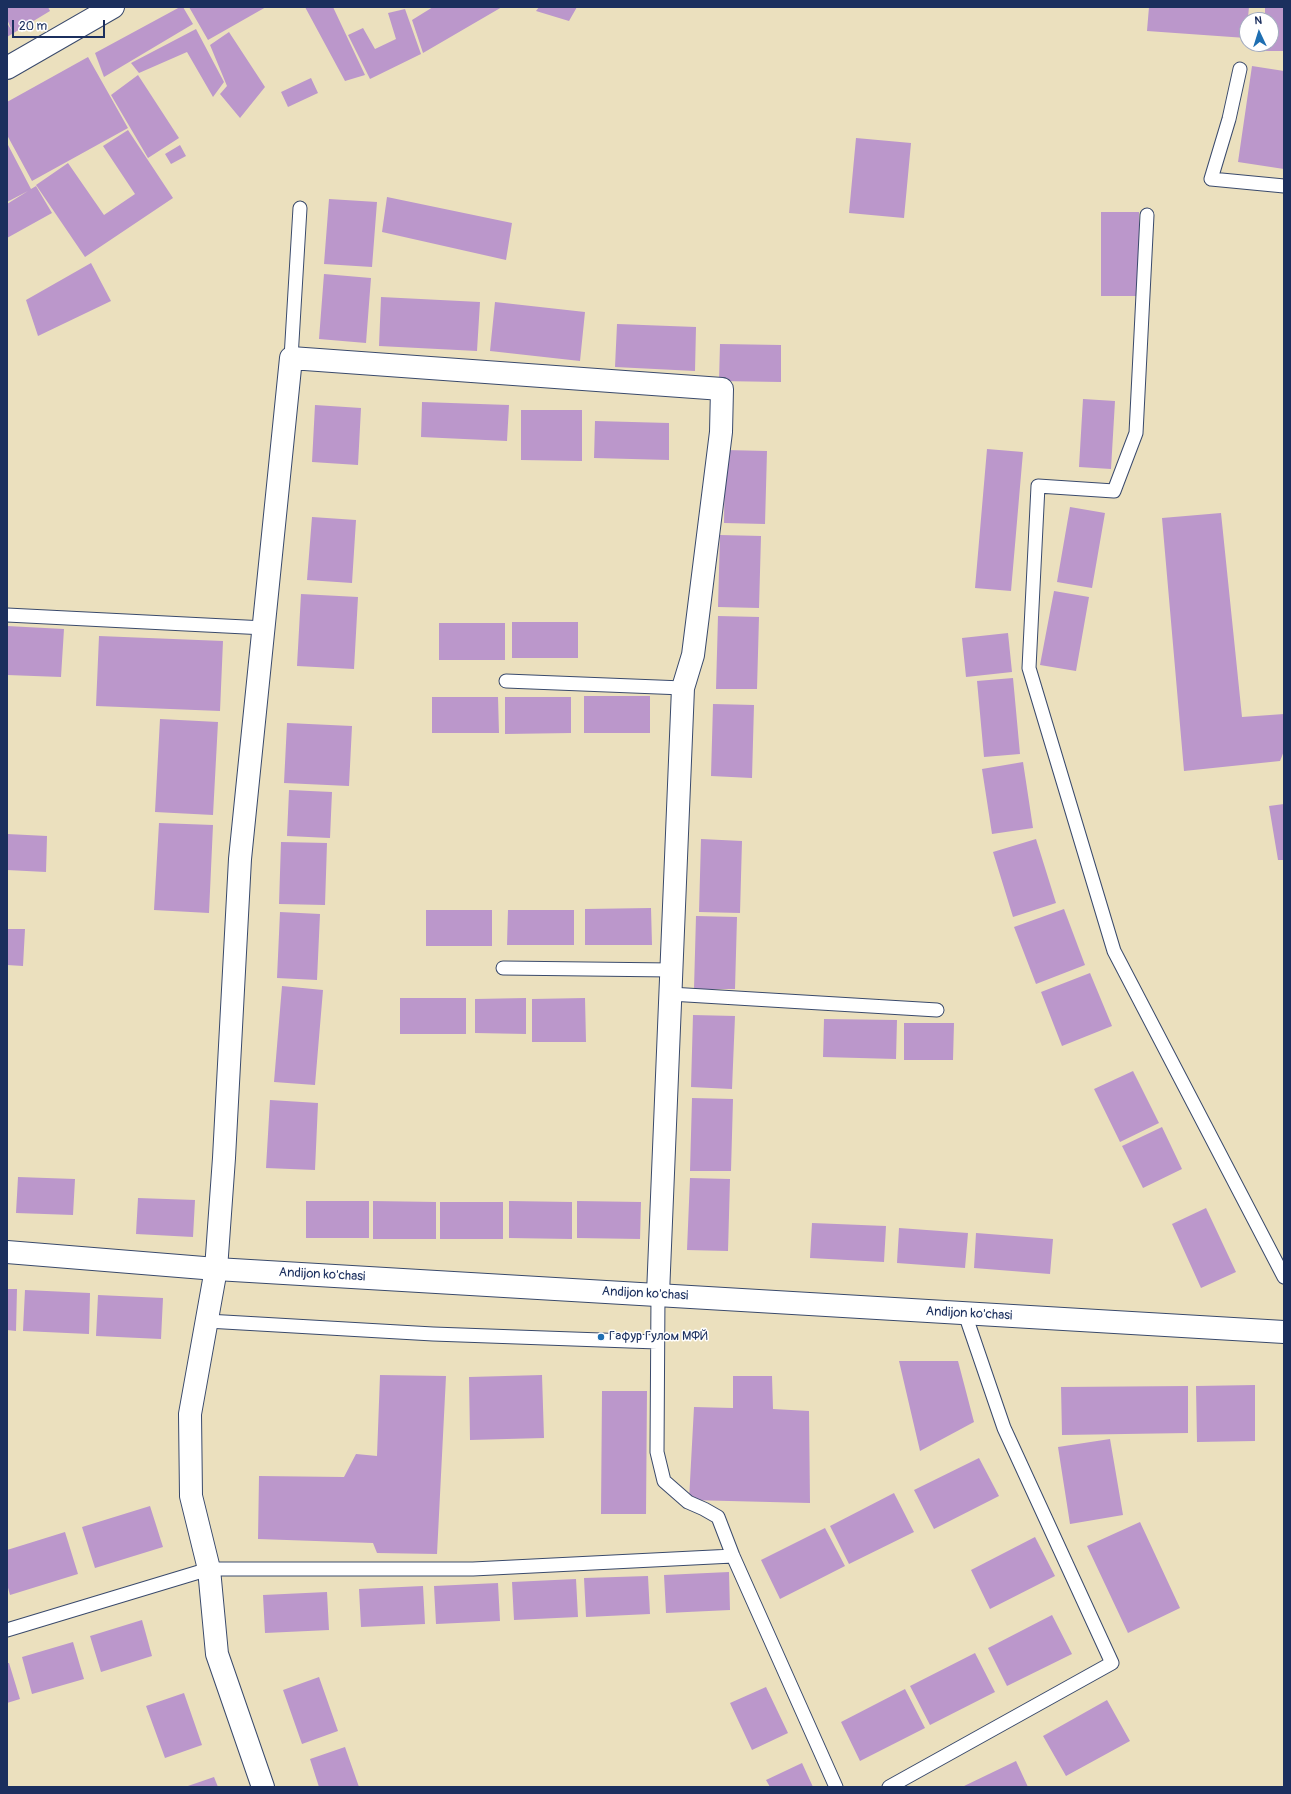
<!DOCTYPE html>
<html>
<head>
<meta charset="utf-8">
<style>
	body { margin:0 }
	#map { position:relative; width:1291px; height:1794px; overflow:hidden; background:#ebe0be; font-family:Pangolin,sans-serif }
	canvas { display:block }
	.frame { position:absolute; inset:0; border:8px solid #1b2f5e; pointer-events:none }
	.north { position:absolute; left:1239px; top:12px; width:40px; height:40px; box-sizing:border-box; background:#fff; border:1px solid #a4acbf; border-radius:50%; rotate:356deg; font-size:11px; font-weight:700; line-height:16px; text-align:center; color:#1b2f5e }
	.north::after { content:''; display:block; margin:auto; width:14px; height:18px; background:#1f6fb2; clip-path:polygon(50% 0,100% 100%,50% 72%,0 100%) }
	.scale { position:absolute; left:12px; top:20px; width:93px; height:18px; box-sizing:border-box; border:2px solid #1b2f5e; border-top:0; padding-left:5px; font-size:12px; line-height:14px; white-space:nowrap; color:#1b2f5e; -webkit-text-stroke:3px #fff; paint-order:stroke }
</style>
</head>
<body>
<div id="map">
<canvas width="1291" height="1794"></canvas>
<div class="frame"></div>
<div class="north">N</div>
<div class="scale">20 m</div>
</div>
<script>
const ctx = document.querySelector('canvas').getContext('2d');
ctx.lineJoin = 'round';
function fillPath(path, color) {
  ctx.fillStyle = color;
  ctx.fill(path, 'evenodd');
}
function strokePath(path, color, width, dash) {
  ctx.strokeStyle = color;
  ctx.lineWidth = width;
  ctx.lineCap = dash ? 'butt' : 'round';
  ctx.setLineDash(dash || []);
  ctx.stroke(path);
}
function drawText(font, color, halo, rows, align = 'center') {
  ctx.font = font + ' Pangolin,sans-serif';
  ctx.lineWidth = 3;
  ctx.setLineDash([]);
  ctx.textBaseline = 'middle';
  ctx.strokeStyle = halo;
  ctx.fillStyle = color;
  for (const [text, x, y, turn = 0] of rows) {
    ctx.save();
    ctx.translate(x, y);
    ctx.rotate((+turn || 0) * Math.PI / 180);
    ctx.textAlign = isNaN(turn) ? turn : align;
    if (halo) ctx.strokeText(text, 0, 0);
    ctx.fillText(text, 0, 0);
    ctx.restore();
  }
}
fillPath(new Path2D(`
	M7,7h41l2,4 -43,26v-14l5,8 -5,-12z
	M180,7h3l10,17 -89,53 -9,-24z
	M189,7h77l-58,33z
	M305,7h28l32,68 -20,6z
	M433,7h69l-79,46 -11,-33z
	M539,7h38l-8,14 -33,-10z
	M1149,7h100l-3,31 -99,-7z
	M1265,7h19v44h-20l1,-7h6v-24h-6z
	M405,9l16,45 -51,25 -22,-44 15,-7 12,21 21,-10 -8,-26z
	M196,29l28,53 -11,15 -26,-45 -48,21 -8,-10z
	M229,32l36,55 -25,31 -20,-24 7,-8 -17,-41z
	M88,57l40,71 -96,53 -25,-46v-33z
	M1252,66l32,5v98l-46,-7z
	M138,75l41,63 -31,20 -37,-63z
	M311,78l7,15 -30,14 -7,-15z
	M128,130l45,68 -88,59 -49,-72 32,-22 36,52 31,-21 -32,-48z
	M856,138l55,5 -7,75 -55,-5z
	M7,143l24,46 5,-3 16,27 -45,25v-34l21,-13 -21,11z
	M180,145l6,11 -15,8 -6,-10z
	M387,197l125,26 -6,37 -124,-28z
	M329,199l48,3 -5,65 -48,-3z
	M1101,212h38v84h-38z
	M91,263l20,38 -73,35 -12,-36z
	M324,274l47,4 -5,65 -47,-4z
	M381,297l99,5 -3,49 -98,-5z
	M495,302l90,10 -5,49 -90,-10z
	M617,324l79,3 -1,44 -80,-4z
	M720,344l61,1v37l-62,-1z
	M1083,399l32,2 -4,68 -32,-2z
	M422,402l87,3 -2,36 -86,-4z
	M315,405l46,3 -3,57 -46,-3z
	M521,410h61v51l-61,-1z
	M595,421l74,2v37l-75,-2z
	M987,449l36,3 -12,139 -36,-3z
	M725,450l42,1 -2,73 -41,-1z
	M1070,507l35,6 -13,75 -35,-6z
	M1221,513l21,204 42,-3v37l-4,10 -96,10 -22,-253z
	M312,517l44,3 -4,63 -45,-3z
	M720,535l41,1 -2,72 -41,-1z
	M1054,591l35,6 -13,74 -36,-6z
	M301,594l57,3 -4,72 -57,-3z
	M718,616l41,1 -2,72h-41z
	M512,622h66v36h-66z
	M439,623h66v37h-66z
	M7,626l57,3 -3,48 -54,-2z
	M1008,633l4,39 -46,5 -4,-39z
	M99,636l124,5 -3,70 -124,-5z
	M1013,678l7,76 -36,3 -7,-76z
	M584,696h66v37h-66z
	M432,697h66l1,36h-67z
	M505,697h66v36l-66,1z
	M713,704l41,1 -2,73 -41,-2z
	M160,719l58,3 -5,93 -58,-3z
	M287,723l65,3 -3,60 -65,-3z
	M1023,762l10,66 -41,6 -10,-65z
	M289,790l43,2 -2,46 -43,-2z
	M1284,804v56h-6l-9,-54z
	M159,823l54,2 -4,88 -55,-3z
	M7,834l40,2 -1,36 -39,-2z
	M701,839l41,2 -2,72 -41,-1z
	M1036,839l20,64 -43,14 -20,-65z
	M281,842l46,1 -2,62 -46,-1z
	M651,908l1,37h-67v-36z
	M1064,909l21,56 -49,19 -22,-57z
	M426,910h66v36h-66z
	M508,910h66v35h-67z
	M280,912l40,2 -3,66 -40,-2z
	M696,916l41,1 -2,72h-41z
	M7,929h18l-2,37 -16,-1z
	M1090,973l22,53 -50,20 -21,-54z
	M282,986l41,4 -8,95 -41,-3z
	M400,998h66v36h-66z
	M526,998v36l-51,-1v-34z
	M585,998l1,44h-54v-43z
	M693,1015l42,1 -3,73 -41,-2z
	M824,1019l73,1 -1,39 -73,-2z
	M904,1023h50l-1,37h-49z
	M1133,1071l26,52 -39,19 -26,-53z
	M692,1098l41,1 -2,72h-41z
	M270,1100l48,3 -3,67 -49,-2z
	M1162,1127l20,42 -39,19 -21,-42z
	M18,1177l57,2 -2,36 -57,-2z
	M690,1178l40,1 -2,72 -41,-1z
	M138,1198l57,2 -2,37 -57,-3z
	M306,1201h63v37h-63z
	M373,1201l63,1v37h-63z
	M509,1201l63,1v37l-63,-1z
	M577,1201l64,1 -1,37 -63,-1z
	M440,1202h63v37h-63z
	M1206,1208l30,64 -35,16 -29,-64z
	M812,1223l74,3 -2,36 -74,-4z
	M899,1228l69,5 -3,35 -68,-5z
	M976,1233l77,6 -3,35 -76,-6z
	M7,1289h10l-1,42 -9,-1z
	M25,1290l65,3 -1,41 -66,-3z
	M98,1295l65,3 -2,41 -65,-3z
	M899,1361h59l16,61 -54,29z
	M380,1375l66,1 -9,178 -60,-1 -4,-10 -115,-4 1,-63 85,1 12,-23 21,2z
	M542,1375l2,63 -74,2 -1,-63z
	M733,1376h39l1,33 36,2 1,92 -121,-3 5,-93 39,1z
	M1255,1385v56l-58,1 -1,-56z
	M1188,1386v47l-126,2 -1,-48z
	M602,1391h45l-1,123h-45z
	M1110,1439l13,76 -53,9 -12,-77z
	M979,1458l20,38 -65,33 -20,-39z
	M894,1493l20,39 -65,32 -19,-38z
	M150,1506l13,41 -68,21 -13,-41z
	M1140,1522l40,86 -52,25 -41,-87z
	M825,1528l20,38 -65,33 -19,-39z
	M65,1532l13,42 -68,21 -3,-11v-34z
	M1035,1537l20,39 -65,33 -19,-39z
	M729,1572l1,38 -64,3 -2,-38z
	M648,1576l2,38 -64,3 -2,-39z
	M576,1579l2,38 -64,3 -2,-38z
	M498,1583l2,38 -64,3 -2,-38z
	M423,1586l2,38 -64,3 -2,-38z
	M327,1592l2,38 -64,3 -2,-38z
	M1052,1615l20,39 -65,32 -19,-38z
	M142,1620l10,36 -51,16 -11,-36z
	M73,1642l11,37 -52,15 -10,-37z
	M975,1653l20,39 -65,33 -20,-39z
	M7,1663h2l11,36 -13,4z
	M319,1677l19,54 -36,13 -19,-54z
	M766,1687l22,46 -36,17 -22,-47z
	M905,1689l20,39 -65,33 -19,-39z
	M184,1693l18,52 -37,13 -19,-52z
	M1107,1700l23,41 -64,35 -23,-40z
	M345,1747l14,40h-40l-9,-28z
	M1016,1761l12,26h-66z
	M802,1763l11,24h-43l-4,-7z
	M214,1777l4,10h-33z`), '#bb97cb');
const lane = new Path2D(`
	M1240,69l-11,50 -18,60 73,7
	M1147,215l-11,218 -22,58 -76,-5 -9,182 85,283 170,326
	M291,358l9,-150
	M7,615l258,13
	M506,681l177,7
	M503,968l168,2
	M670,994l267,16
	M658,1294l-1,158 7,29 24,21 16,7 14,8 15,39 103,231
	M207,1321l226,13 224,8
	M7,1630l202,-61h264l260,-13
	M889,1787l223,-124 -108,-235 -39,-114`);
const street = new Path2D(`
	M7,68l106,-61
	M263,1787l-46,-133 -8,-85 -18,-73 -1,-82 26,-145 8,-111 16,-299 51,-501 431,31 -1,43 -28,223 -10,33 -25,606`);
const secondary = new Path2D(`
	M7,1252l209,17 1068,63`);
strokePath(lane, '#3a4a6c', 15);
strokePath(street, '#3a4a6c', 24);
strokePath(secondary, '#3a4a6c', 24);
strokePath(lane, '#fff', 13);
strokePath(street, '#fff', 22);
strokePath(secondary, '#fff', 22);
for (const [x, y, r, color] of [
	[601,1337,4,"#1f6fb2"]
]) {
  const dot = new Path2D();
  dot.arc(x, y, r, 0, 2 * Math.PI);
  ctx.fillStyle = color;
  ctx.fill(dot);
  strokePath(dot, '#fff', 1.5);
}
drawText('13px', '#1b2f5e', '#fff', [
	["Andijon ko'chasi",322,1275,3],
	["Andijon ko'chasi",645,1294,3],
	["Andijon ko'chasi",969,1314,3]
]);
drawText('13px', '#1b2f5e', '#fff', [
	["Гафур Гулом МФЙ",609,1337]
], 'left');
</script>
</body>
</html>
